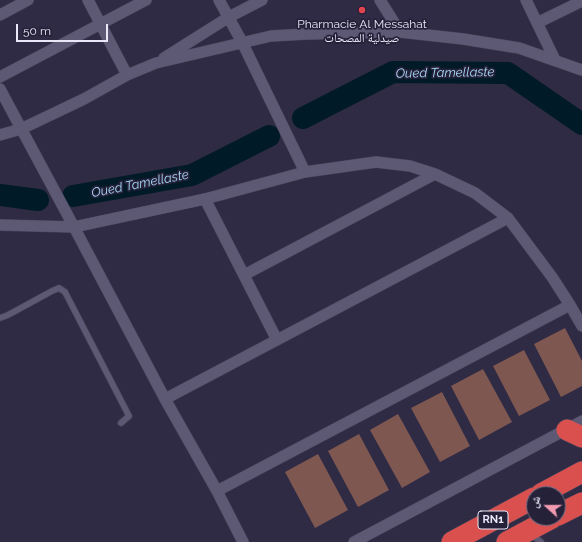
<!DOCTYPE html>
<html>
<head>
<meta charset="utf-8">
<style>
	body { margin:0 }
	#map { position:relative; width:582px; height:542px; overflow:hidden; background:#2f2b44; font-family:Raleway,"Noto Naskh Arabic",sans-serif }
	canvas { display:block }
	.north { position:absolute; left:526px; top:486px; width:40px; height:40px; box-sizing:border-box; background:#252139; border:1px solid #737085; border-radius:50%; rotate:291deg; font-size:11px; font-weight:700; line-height:16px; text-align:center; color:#e9e7f8 }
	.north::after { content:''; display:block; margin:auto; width:14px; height:18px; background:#f19ab1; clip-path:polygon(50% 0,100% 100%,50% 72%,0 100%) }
	.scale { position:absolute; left:16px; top:24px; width:92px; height:18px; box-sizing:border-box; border:2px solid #e9e7f8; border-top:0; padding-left:5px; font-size:12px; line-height:14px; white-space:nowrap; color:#e9e7f8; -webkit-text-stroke:3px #252139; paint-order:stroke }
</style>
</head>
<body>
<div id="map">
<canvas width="582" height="542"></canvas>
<div class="north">ش</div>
<div class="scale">50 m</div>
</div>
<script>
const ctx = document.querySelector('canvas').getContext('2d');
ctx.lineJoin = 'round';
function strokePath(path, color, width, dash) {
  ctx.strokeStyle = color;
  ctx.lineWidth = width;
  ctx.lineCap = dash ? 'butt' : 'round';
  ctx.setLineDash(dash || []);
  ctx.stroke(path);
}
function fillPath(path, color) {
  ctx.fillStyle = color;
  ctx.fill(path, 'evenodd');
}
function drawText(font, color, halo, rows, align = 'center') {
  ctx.font = font + ' Raleway,"Noto Naskh Arabic",sans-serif';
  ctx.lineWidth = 3.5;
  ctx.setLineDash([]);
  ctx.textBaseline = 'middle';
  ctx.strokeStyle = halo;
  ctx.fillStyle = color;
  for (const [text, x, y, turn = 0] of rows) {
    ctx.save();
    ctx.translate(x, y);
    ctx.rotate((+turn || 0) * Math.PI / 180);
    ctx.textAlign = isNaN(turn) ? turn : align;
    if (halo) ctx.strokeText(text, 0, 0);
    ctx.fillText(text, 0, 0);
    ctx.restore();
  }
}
strokePath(new Path2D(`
	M303,118l90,-46 115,1 74,51
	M0,195l38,5
	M73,196l119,-21 77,-39`), '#001a28', 22);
fillPath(new Path2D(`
	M565,328l17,33v25l-21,11 -27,-53z
	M524,350l26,50 -31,16 -26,-50z
	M483,369l29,53 -33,18 -28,-54z
	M442,392l28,54 -30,16 -29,-54z
	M398,414l32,58 -28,16 -32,-58z
	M359,434l30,56 -31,17 -30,-56z
	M318,454l30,56 -33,18 -30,-56z`), '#7f5751');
const lane = new Path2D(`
	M0,318l8,-3 44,-24 7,-3 6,4 64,124 -8,7
	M532,535l9,7`);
const street = new Path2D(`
	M88,0l39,75
	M219,0l23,42 63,130
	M380,0l20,32
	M526,0l29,60
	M0,15l28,-15
	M537,23l45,-22
	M164,58l65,-41 33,-17
	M0,77l146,-77
	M0,89l74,138 91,172 52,92 26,51
	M0,135l21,-6 63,-30 43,-24 29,-12 115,-27 36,-2 93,-2 63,7 56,9 63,22
	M205,199l72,141
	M0,225l74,2 131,-28 100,-27 71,-10 34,4 25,8 40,19 33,25 44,59 18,28 12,21
	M244,275l191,-101
	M165,399l343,-181
	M217,491l353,-186
	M354,542l228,-121`);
const highway = new Path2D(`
	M567,430l15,7
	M541,494l41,-22
	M558,515l24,-12
	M452,542l82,-44
	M507,542l45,-24`);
strokePath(lane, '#49465b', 7);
strokePath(street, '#49465b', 12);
strokePath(highway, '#49465b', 22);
strokePath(lane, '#5d5975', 5.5);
strokePath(street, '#5d5975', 11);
strokePath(highway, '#da504f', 21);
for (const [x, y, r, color] of [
	[362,10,4,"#e0444e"]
]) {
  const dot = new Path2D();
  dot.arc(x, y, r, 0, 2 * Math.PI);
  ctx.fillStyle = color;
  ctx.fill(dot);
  strokePath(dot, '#252139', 1.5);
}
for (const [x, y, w] of [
	[493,520,30]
]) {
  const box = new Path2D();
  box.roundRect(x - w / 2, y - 9, w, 18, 3);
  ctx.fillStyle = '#252139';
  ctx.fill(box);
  strokePath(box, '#e9e7f8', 1);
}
drawText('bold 11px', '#e9e7f8', null, [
	["RN1",493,520]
]);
drawText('12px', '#e9e7f8', '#252139', [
	["Pharmacie Al Messahat",362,24],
	["صيدلية المصحات",362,38]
]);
drawText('italic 13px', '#a5d8f7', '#252139', [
	["Oued Tamellaste",445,73,-1],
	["Oued Tamellaste",140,184,-11]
]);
</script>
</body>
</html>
